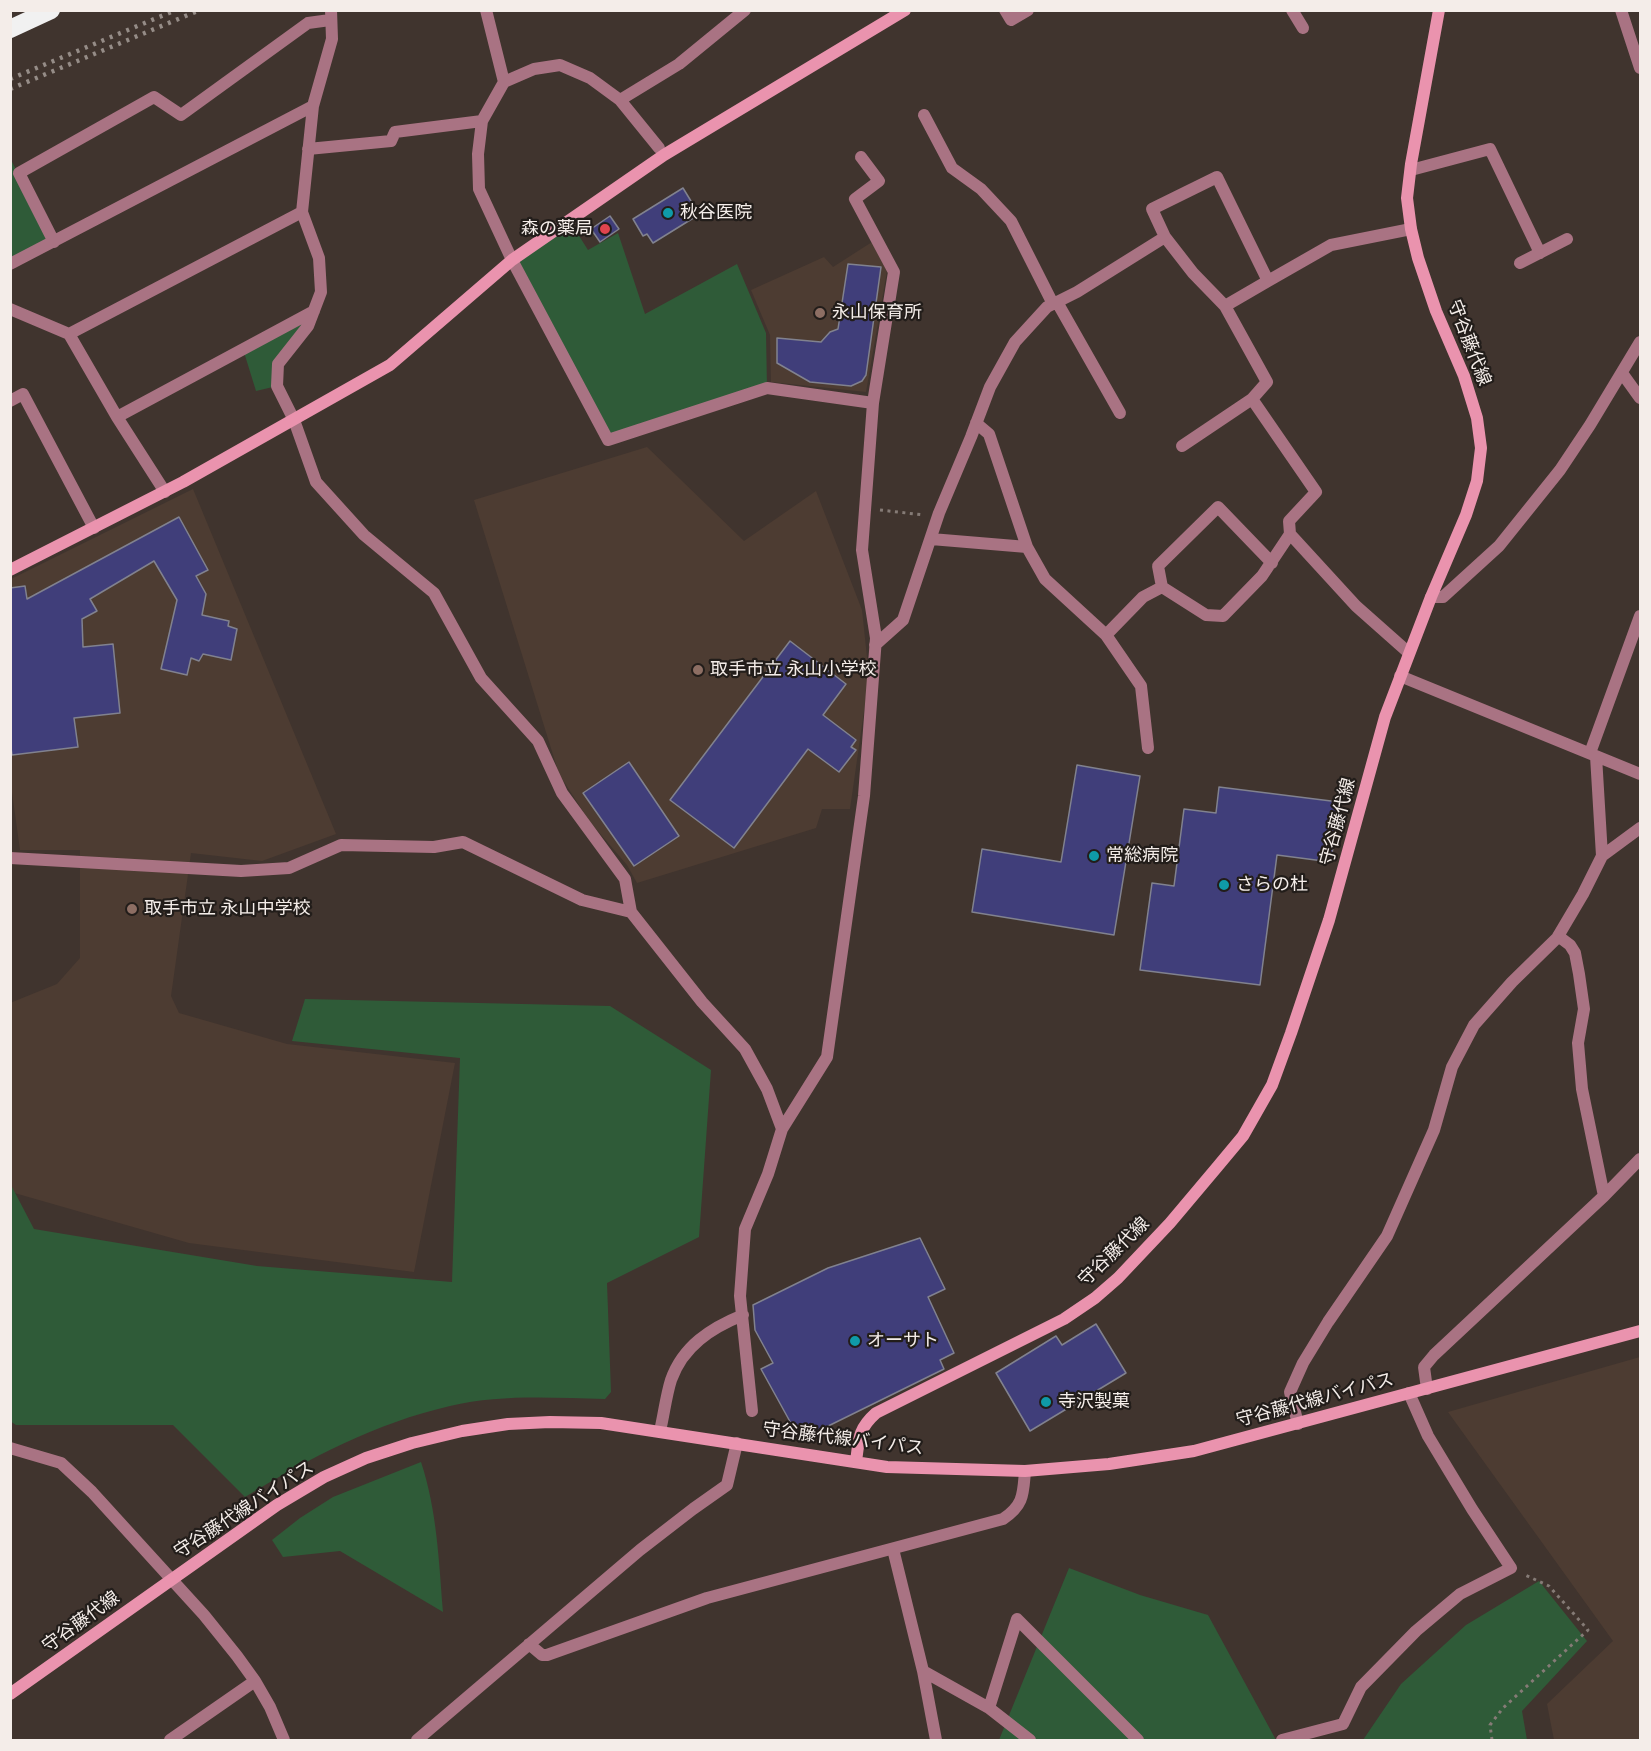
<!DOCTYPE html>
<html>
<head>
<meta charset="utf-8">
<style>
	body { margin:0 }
	#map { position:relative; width:1651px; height:1751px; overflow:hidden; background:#40342e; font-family:Figtree,sans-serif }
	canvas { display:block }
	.frame { position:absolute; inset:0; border:12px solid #f4ede9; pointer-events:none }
</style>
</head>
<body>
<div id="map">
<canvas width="1651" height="1751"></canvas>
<div class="frame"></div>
</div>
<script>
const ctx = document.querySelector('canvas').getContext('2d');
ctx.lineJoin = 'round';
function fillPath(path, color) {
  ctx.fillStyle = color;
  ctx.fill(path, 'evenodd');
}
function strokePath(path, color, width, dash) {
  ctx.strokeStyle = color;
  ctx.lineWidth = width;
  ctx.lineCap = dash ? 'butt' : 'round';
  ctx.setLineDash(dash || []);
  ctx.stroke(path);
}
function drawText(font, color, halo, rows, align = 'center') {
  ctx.font = font + ' Figtree,"Noto Sans JP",sans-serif';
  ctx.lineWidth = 4.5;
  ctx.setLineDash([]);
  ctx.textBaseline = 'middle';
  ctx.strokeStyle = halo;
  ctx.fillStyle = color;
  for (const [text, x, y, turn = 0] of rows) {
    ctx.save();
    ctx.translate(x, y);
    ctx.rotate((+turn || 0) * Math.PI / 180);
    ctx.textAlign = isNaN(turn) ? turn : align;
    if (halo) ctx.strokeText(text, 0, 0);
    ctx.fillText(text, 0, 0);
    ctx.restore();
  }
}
fillPath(new Path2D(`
	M872,242l15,29 -21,121 -95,-10 -1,-47 -19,-45 73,-33 9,10z
	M647,447l97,94 72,-50 46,119 7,66 -19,133h-28l-6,19 -179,55 -10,-18 -37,-43 -31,-48 -85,-274z
	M193,489l143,345 -74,27 -71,-8 -20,143 8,17 108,31 168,19 -41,209 -225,-29 -178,-51 -1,-189 47,-19 23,-26v-108h-60l-10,-72 1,-199z
	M1640,1357v383h-86l-7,-36 66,-63 -165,-229z`), '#4d3c32');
fillPath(new Path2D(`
	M10,158l44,84 -44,22z
	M569,220l19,30 30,-17 27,81 92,-50 29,69 1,55 -159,52 -96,-180z
	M314,311l-36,53 -1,22 -21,5 -13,-42z
	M305,999l305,7 101,64 -12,167 -92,46 4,109 -6,7c-51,-1 -105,-5 -155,7 -74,17 -140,52 -205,91l-72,-72h-157l-6,-4 1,-236 23,44 223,37 195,16 8,-224 -168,-17z
	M421,1462c16,48 18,100 22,150l-103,-61 -57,6 -11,-17 28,-22 33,-21z
	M1069,1568l71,27 68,20 68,125h-277z
	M1539,1581l48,60 -65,70 5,29h-164l38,-56 65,-59z`), '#2f5b38');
const building = new Path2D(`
	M683,188l11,18 -4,3 5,8 -42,26 -6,-9 -4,2 -10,-17z
	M610,216l9,13 -19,13 -9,-13z
	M848,264l33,3 -15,108 -4,6 -11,5 -41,-4 -33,-19v-25l44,4 9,-10 8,-3z
	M179,517l29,53 -12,6 10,18 -4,21 27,6 -1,5 9,3 -6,31 -28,-6 -4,7 -8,-3 -4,17 -26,-6 16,-69 -23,-39 -64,38 7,12 -15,8 1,28 30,-3 7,69 -46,5 4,29 -66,8 -2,-15v-152l15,-2 2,13z
	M790,641l56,43 -23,31 33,25 -5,7 5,3 -17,22 -31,-23 -74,99 -64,-48z
	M629,762l50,74 -45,30 -51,-73z
	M1077,765l63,11 -26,159 -142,-23 10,-63 79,13z
	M1219,787l120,15 -8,60 -54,-7 -17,130 -120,-15 12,-87 22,3 10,-77 32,4z
	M920,1238l25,51 -17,8 26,56 -14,7 4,9 -130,64 -21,-6 -32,-58 12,-6 -18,-33 -2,-25 75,-37z
	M1096,1324l30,49 -96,58 -34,-58 60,-37 6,9z`);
fillPath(building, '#403e7a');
strokePath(building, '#81828f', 1.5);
strokePath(new Path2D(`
	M880,510l44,5
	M1492,1740l-2,-15 13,-17 85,-78 -39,-44 -26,-12`), '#857b76', 3, [3, 4.5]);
strokePath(new Path2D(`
	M331,10l1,29 -19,67 -11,106 17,46 2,34 -13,34 -30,38 -1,22 17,34 22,62 48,53 70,58 47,85 57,63 24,52 63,86 6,33 71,90 43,47 22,40 15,40 -14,45 -23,55 -5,67 12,115
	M486,10l18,72
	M1005,10l6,10 17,-10
	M1292,10l11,18
	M1621,10l19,58
	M620,100l59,-36 66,-54
	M924,115l28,53 29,21 30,32 42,83
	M659,148l-39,-48 -30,-22 -30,-13 -26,4 -30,13 -22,39 -4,33 1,35 33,71 96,180 159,-52 106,15 -11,147 14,88 -12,158 -37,261 -45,72
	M308,149l83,-8 4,-9 87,-11
	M861,157l18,24 -24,18 39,73 -21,131
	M1411,170l79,-21 50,104
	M1165,237l28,36 32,33
	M54,242l-35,-69 135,-76 27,18 127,-92 22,-3
	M1520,263l47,-24
	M10,264l303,-158
	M1268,281l-43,25 42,76 -15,17 64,93 -27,29 1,13 66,72 53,47
	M1057,302l63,111
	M10,309l59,25 48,83 48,75
	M69,334l233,-122
	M1622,373l18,25
	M10,401l13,-7 71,134
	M117,417l197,-106
	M1182,446l70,-47
	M931,539l96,8 -38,-113 -13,-11
	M1027,547l18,32 61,56 35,51 7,62
	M1162,587l-4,-21 60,-59 54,56
	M1431,597h12l56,-51 61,-76 30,-45 50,-83
	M1106,635l37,-38 19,-10 44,28 17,1 39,-40 28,-42
	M875,645l28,-25 36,-107 32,-76 19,-50 25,-45 32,-35 30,-15 88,-55 -13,-28 65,-32 51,104 63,-36 80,-16
	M1400,676l240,98
	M1590,753l50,-137
	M1596,756l6,100
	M10,858l231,13 48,-3 52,-23 93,2 29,-5 119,58 49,12
	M1558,936l12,9 5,8 4,21 5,35 -6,34 4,46 22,107
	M1427,1389l-3,-22 10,-12 170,-159 36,-37
	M1298,1424l-8,-32 13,-29 25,-41 59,-86 47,-106 18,-63 22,-42 38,-43 45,-44 26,-44 19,-38 38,-28
	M660,1431c4,-17 6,-35 11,-51 12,-34 40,-52 72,-65
	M10,1448l51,15 31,29 112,123 33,41 18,25 15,26 14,33
	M893,1549l30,122 66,37 41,32
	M529,1644l13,11h5l160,-57 296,-79c21,-14 20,-25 22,-48
	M923,1671l13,69
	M989,1708l28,-89 121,121
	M170,1740l85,-59
	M417,1740l223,-190 53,-41 34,-24 10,-42
	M1282,1740l61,-16 18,-37 55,-56 44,-37 51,-26 -39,-59 -44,-73 -19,-43`), '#a97383', 12);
strokePath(new Path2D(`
	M10,570l173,-88 207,-117 122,-105 152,-105 241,-145
	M856,1462c3,-23 2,-33 20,-49l188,-94 31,-21 23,-20 52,-55 48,-57 25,-30 29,-51 19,-52 38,-113 56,-203 46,-120 35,-82 11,-34 4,-33 -4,-30 -13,-42 -28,-65 -18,-53 -7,-29 -4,-31 4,-34 28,-154
	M10,1694l267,-189 47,-28 42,-19 46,-15 50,-12 46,-7 42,-2 51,1 286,44 138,4 84,-7 85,-13 446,-120`), '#ea93ae', 12);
strokePath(new Path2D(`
	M10,29l41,-19`), '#f1f1f1', 18);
strokePath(new Path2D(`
	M10,79l166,-69
	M10,89l190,-79`), '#958c87', 4.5, [3, 6]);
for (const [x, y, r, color] of [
	[668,213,6,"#0f9aa8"],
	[605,229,6,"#e0444e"],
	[820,313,6,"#8d6e63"],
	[698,670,6,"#8d6e63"],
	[1094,856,6,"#0f9aa8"],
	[1224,885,6,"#0f9aa8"],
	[132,909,6,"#8d6e63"],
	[855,1341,6,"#0f9aa8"],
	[1046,1402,6,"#0f9aa8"]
]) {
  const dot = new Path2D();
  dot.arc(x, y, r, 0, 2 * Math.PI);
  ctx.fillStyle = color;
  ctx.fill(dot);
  strokePath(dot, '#221d1a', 2);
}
drawText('18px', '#f4ede9', '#221d1a', [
	["秋谷医院",680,213],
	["森の薬局",593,229,"right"],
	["永山保育所",832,313],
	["取手市立 永山小学校",710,670],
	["常総病院",1106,856],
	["さらの杜",1236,885],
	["取手市立 永山中学校",144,909],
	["オーサト",867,1341],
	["寺沢製菓",1058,1402]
], 'left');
drawText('18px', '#f4ede9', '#221d1a', [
	["守谷藤代線",1469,343,69],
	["守谷藤代線",1338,822,-75],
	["守谷藤代線",1114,1252,-44],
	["守谷藤代線バイパス",1315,1400,-15],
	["守谷藤代線バイパス",843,1439,7],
	["守谷藤代線バイパス",244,1510,-33],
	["守谷藤代線",81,1622,-36]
]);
</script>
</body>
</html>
